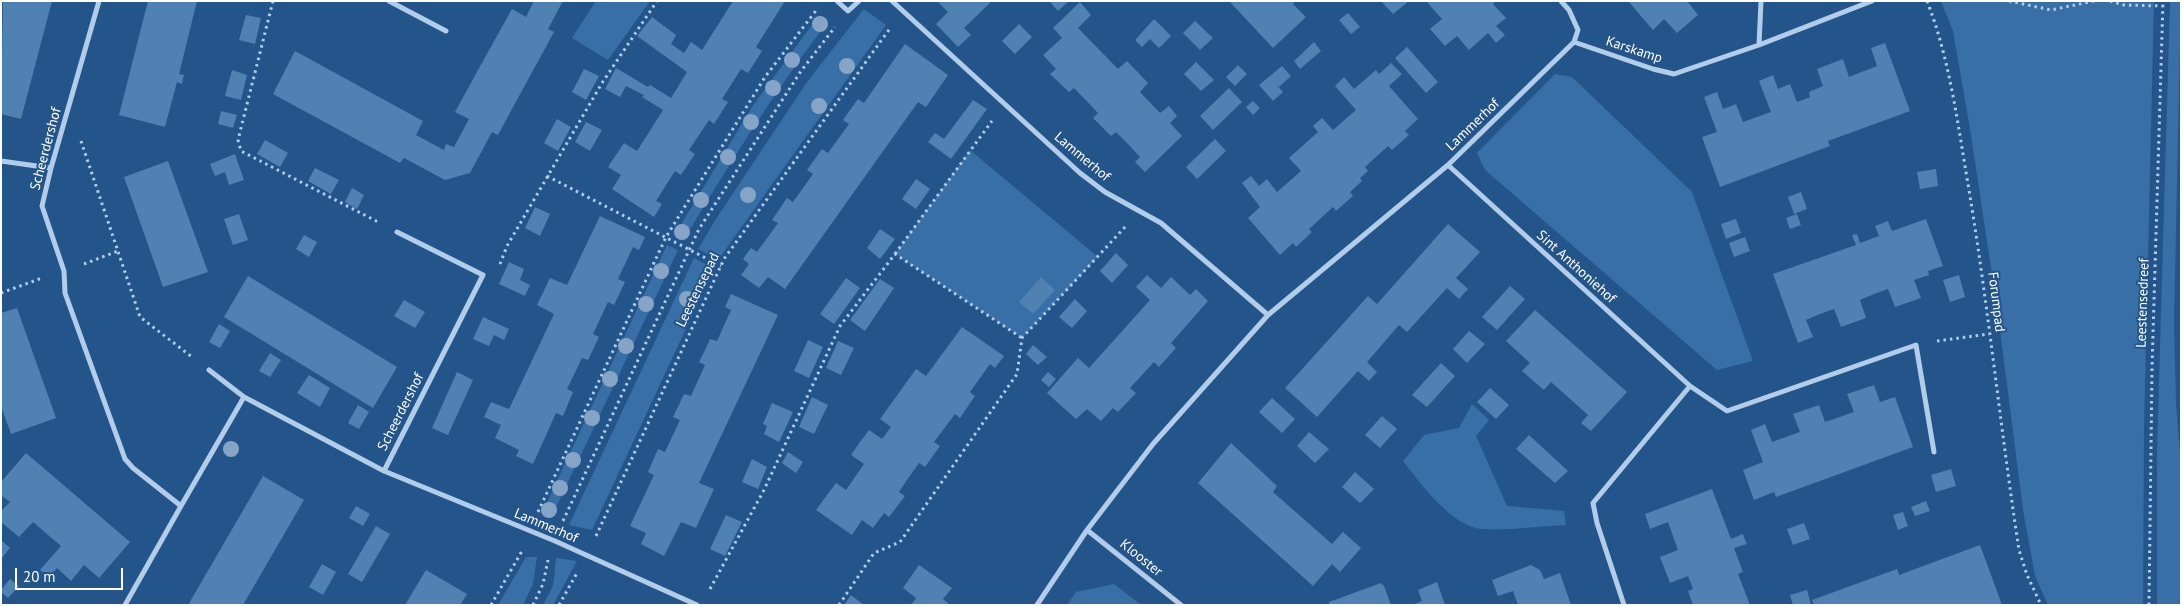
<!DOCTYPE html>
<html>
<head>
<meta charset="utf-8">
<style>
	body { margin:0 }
	#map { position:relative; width:2182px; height:606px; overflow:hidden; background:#24558a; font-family:"PT Sans",sans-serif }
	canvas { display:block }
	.frame { position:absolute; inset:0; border:2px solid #fff; pointer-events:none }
	.scale { position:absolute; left:15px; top:568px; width:108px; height:22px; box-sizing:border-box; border:2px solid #fff; border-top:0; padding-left:6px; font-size:15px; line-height:18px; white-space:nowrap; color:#fff; -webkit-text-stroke:4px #24558a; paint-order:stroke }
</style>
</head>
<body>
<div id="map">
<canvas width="2182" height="606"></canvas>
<div class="frame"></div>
<div class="scale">20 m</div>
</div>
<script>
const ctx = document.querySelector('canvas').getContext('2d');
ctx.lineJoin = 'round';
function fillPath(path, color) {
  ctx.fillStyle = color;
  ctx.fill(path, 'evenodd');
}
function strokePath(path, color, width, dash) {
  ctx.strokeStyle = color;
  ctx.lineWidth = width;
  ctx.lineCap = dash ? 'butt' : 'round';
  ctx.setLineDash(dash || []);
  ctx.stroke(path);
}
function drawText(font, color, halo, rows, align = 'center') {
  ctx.font = font + ' "PT Sans",sans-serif';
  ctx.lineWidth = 4;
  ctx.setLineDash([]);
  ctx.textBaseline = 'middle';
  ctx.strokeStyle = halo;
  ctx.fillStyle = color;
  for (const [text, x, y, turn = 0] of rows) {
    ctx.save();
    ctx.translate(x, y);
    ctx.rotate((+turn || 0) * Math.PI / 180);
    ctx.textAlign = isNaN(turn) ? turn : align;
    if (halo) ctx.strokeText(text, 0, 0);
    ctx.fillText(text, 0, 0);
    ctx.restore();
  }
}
fillPath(new Path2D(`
	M596,1h54l-42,59 -36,-22z
	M1941,1h213l-10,428 -1,176h-95l-13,-29 -12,-66 -25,-196 -28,-185 -17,-98z
	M2170,1h11l-7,321 2,82 5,61v140h-24v-154z
	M864,9l22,16 -168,235 -20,-11 18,-30 91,-137z
	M819,15l8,8c-53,69 -99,143 -144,218l-9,-5 78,-129z
	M1555,74l17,3 120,115 61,169 -36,9 -232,-200 -8,-17z
	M970,150l128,107 -76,81 -127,-84z
	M667,245l11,5 -127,268 -9,-5z
	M694,258l20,11 -122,261 -23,-5z
	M1472,404l17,16 -13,16 31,70 57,5 2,14c-25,1 -60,6 -84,4 -30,-2 -62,-46 -79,-68l21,-26 35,-7z
	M526,557h11l-4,27 -10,21h-25z
	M556,558l21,3 -24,44h-10l10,-19z
	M1114,584l27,21h-74l9,-13z`), '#386fa7');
fillPath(new Path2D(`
	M3,1h49l-31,118 -20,-5z
	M148,1h49l-17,69 -1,4 5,1 -2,9 -5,-2 -12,45 -46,-12z
	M534,1h29l-15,28 6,3 -42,77 -14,26 -6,-3 -22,41 -25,7 -41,-22 -4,5 -127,-69 22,-43 128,70 -7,14 28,15 2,-6 8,3 15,-28 -14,-7 28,-51 29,-52 14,8z
	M733,1h52l-29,46 6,4 -14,22 -7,-4 -19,30 6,3 -14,22 -5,-4 -20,30 6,4 -14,21 -6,-4 -19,30 6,3 -8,13 -42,-28 9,-14 -13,-8 16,-24 13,8 26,-41 -21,-13 2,-2 -18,-9 -6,11 -15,-8 11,-21 32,19 2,-2 21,13 16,-26 -50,-36 15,-19 24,18 -5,9 13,9 7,-11 11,8z
	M937,1h55l-28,27 7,7 -13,12 -22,-23 12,-12z
	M1049,1h20l-11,10z
	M1229,1h66l-2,3 13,13 -33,31z
	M1381,1h28l-16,13z
	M1426,1h70l-3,3 13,14 -10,8 9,9 -9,8 -8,-10 -19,17 -12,-14 -12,10 -15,-17 12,-10z
	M1628,1h59l11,14 -21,18 -13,-14 -11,11z
	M1080,2l11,13 -13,13 40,41 9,-8 21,22 -8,9 20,21 9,-7 8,10 -7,7 12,13 -37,36 -10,-10 5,-5 -12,-13 -12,-12 -5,4 -18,-18 5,-5 -24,-25 -5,4 -19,-18 6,-5 -13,-14 19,-17 -9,-10z
	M1348,13l12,14 -9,7 -12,-14z
	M246,15l15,3 -6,26 -16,-4z
	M1154,19l17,17 -12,12 -9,-9 -8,8 -7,-7z
	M1195,21l18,17 -13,12 -17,-17z
	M1019,24l13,13 -17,17 -13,-13z
	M1314,42l7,9 -21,18 -6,-8z
	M1885,43l25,68 -82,30 2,5 -110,41 -18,-50 15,-5 -13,-35 13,-5 6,17 13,-5 7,18 28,-10 -12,-31 14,-6 5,14 12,-5 7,18 13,-5 -1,-5 14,-6 -6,-17 26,-10 6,18 28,-11 -6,-18z
	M905,44l43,31 -22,32 -8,-5 -133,187 -17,-12 -9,11 -18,-13 8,-11 -6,-5 8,-11 6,4 21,-29 -6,-3 15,-22 6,4 20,-28 -6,-4 15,-21 6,4 21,-29 -6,-4 7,-10 8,-11 6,4z
	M1407,47l31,35 -12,11 -31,-35z
	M1196,62l18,18 -13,11 -17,-17z
	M1391,63l11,11 -13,12 29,33 -13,12 4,4 -17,15 -4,-4 -23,21 3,4 -8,7 2,3 -12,11 3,4 -17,15 -3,-4 -24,22 3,3 -16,15 -3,-4 -13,12 -32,-37 12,-11 -18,-24 9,-7 8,10 8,-7 10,13 24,-21 -12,-13 29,-26 -5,-6 9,-8 11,12 23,-20 -21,-24 9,-9 10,12 22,-19 3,4z
	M1238,65l9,9 -12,12 -9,-9z
	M1282,66l9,10 -12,11 -6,-6 10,11 -10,9 -14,-16z
	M584,69l15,7 -13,24 -14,-8z
	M232,70l15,5 -6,25 -16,-4z
	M1229,88l13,14 -29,28 -13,-14z
	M973,100l14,9 -36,50 -23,-17 7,-9 9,6z
	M1253,101l7,7 -7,7 -7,-8z
	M221,111l16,4 -4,13 -15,-4z
	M557,119l14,8 -13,24 -14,-8z
	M586,122l16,8 -12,21 -15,-9z
	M1215,139l11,12 -29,28 -11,-12z
	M265,140l23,13 -8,14 -23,-13z
	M235,154l9,26 -15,5 -4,-13 -10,4 -5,-12z
	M168,161l40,111 -45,15 -39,-110z
	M315,168l24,12 -8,14 -23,-13z
	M1936,169l2,17 -18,3 -3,-17z
	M916,179l14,10 -14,20 -14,-10z
	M352,188l12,7 -7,14 -12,-7z
	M1801,192l6,17 -13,5 -6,-17z
	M535,207l15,7 -10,22 -15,-8z
	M239,214l9,26 -15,5 -9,-26z
	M1797,214l4,11 -11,4 -4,-11z
	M600,216l45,21 -6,13 -6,-3 -15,32 7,3 -11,23 -6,-3 -15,32 6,3 -11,23 -6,-2 -15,31 6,3 -10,24 -7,-3 -23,51 -17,-8 3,-6 -24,-12 6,-13 -17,-8 7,-15 18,7 45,-95 -17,-9 13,-27 17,7z
	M1736,219l5,14 -15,6 -5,-15z
	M1926,219l17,47 -15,5 1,4 -15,5 7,18 -26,9 -7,-18 -14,5 -14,6 6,18 -25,9 -7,-18 -14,5 -14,6 7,17 -15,6 -25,-69 83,-29 -4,-10 5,-1 3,9 19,-7 -4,-10 13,-5 4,10z
	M1448,224l32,28 -24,26 12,11 -9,10 -12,-11 -40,44 -8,-7 -32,37 10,10 -8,9 -11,-10 -41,46 -32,-29 83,-92 9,8z
	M880,229l15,10 -15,20 -13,-11z
	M304,235l13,7 -8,15 -13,-8z
	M1745,237l5,14 -16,6 -5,-14z
	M1116,253l12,12 -16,18 -12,-12z
	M509,262l15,7 -4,11 10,5 -5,11 -26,-12z
	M1147,275l14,13 10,-11 19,18 6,-6 12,12 -37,42 5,5 -17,19 -5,-5 -24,26 6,5 -18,19 -5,-4 -12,13 -14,-12 -11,10 -29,-26 31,-35 11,10 61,-68 -14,-13z
	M1959,275l6,22 -15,5 -7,-22z
	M248,276l149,91 -24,41 -149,-91z
	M1041,277l14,13 -22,24 -14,-12z
	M846,278l14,10 -26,36 -14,-10z
	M880,279l14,9 -29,43 -15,-11z
	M1510,286l15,13 -28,31 -15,-13z
	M731,294l47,21 -79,168 15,6 -13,28 -5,11 -15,-6 -17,34 -23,-12 5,-11 -16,-7 24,-51 -6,-3 10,-23 7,3 15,-32 -7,-3 11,-23 7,2 14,-31 -6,-3 6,-12 5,-11 7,2 14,-31 -6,-3z
	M1075,299l12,12 -15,17 -13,-11z
	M404,300l21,12 -10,16 -21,-12z
	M17,308l39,110 -45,16 -10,-28v-93z
	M1535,310l92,82 -36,39 -10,-8 7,-8 -37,-33 -7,8 -22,-19 8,-8 -24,-22z
	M483,317l26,12 -5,11 -10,-5 -5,11 -16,-7z
	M219,324l11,7 -10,17 -11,-6z
	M962,327l42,29 -9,12 -5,-4 -20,28 5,4 -15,22 -5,-4 -21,28 6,4 -15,21 -6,-4 -10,14 -10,15 6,4 -16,21 -5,-4 -11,15 -11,-8 -10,15 -36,-25 20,-27 10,7 18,-26 -13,-9 9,-13 9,-12 13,9 9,-12 -11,-8 36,-50 10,7z
	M1469,331l16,13 -18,19 -14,-14z
	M808,340l15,7 -14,31 -15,-7z
	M838,341l16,7 -13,27 -15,-7z
	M1033,345l14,12 -9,8 -12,-11z
	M270,353l11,7 -11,17 -11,-6z
	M1441,363l14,13 -28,31 -15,-12z
	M457,372l16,8 -25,55 -16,-7z
	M1048,372l8,7 -7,8 -8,-7z
	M309,375l21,13 -10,19 -23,-14z
	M1874,385l6,17 15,-5 18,50 -137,50 -2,-5 -20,8 -11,-30 20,-8 -12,-32 14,-6 7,18 28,-10 -7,-18 26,-9 6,17 29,-10 -7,-18z
	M1490,388l19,17 -13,14 -19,-17z
	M812,397l16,8 -14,29 -15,-7z
	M1272,398l23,21 -13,14 -23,-21z
	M772,403l21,9 -14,30 -15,-8 3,-8 -4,-2z
	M358,405l11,7 -10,17 -11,-6z
	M1382,416l15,13 -17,19 -15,-13z
	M1309,432l20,17 -14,14 -18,-17z
	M1529,435l39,36 -13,12 -39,-34z
	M1231,443l46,43 -4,6 59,52 11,-12 18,16 -21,24 -8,-8 -19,22 -115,-103z
	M788,452l15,10 -7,11 -14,-10z
	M26,453l104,89 -31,36 -15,-13 -13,16 -14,-13 -8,9 -9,-7 21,-24 -28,-24 -14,15 -18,-15v-11l9,-9 -9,-7v-13z
	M752,459l15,8 -9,22 -16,-7z
	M1951,469l5,17 -20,6 -5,-17z
	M1355,472l19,17 -14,14 -18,-16z
	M263,476l41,24 -61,105h-55z
	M1712,489l19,50 12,-5 2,6 2,4 -13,4 9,24 -5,2 12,31h-57l-5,-14 5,-2 -5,-13 -18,7 -10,-26 18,-7 -10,-28 -18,7 -5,-15z
	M1926,501l4,10 -15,5 -4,-9z
	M356,506l14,8 -7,12 -14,-8z
	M1903,512l5,14 -10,4 -5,-15z
	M726,515l16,7 -17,34 -15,-7z
	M1804,523l6,16 -17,6 -6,-16z
	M376,526l14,8 -28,48 -14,-8z
	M1,540l9,8 -9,11z
	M1980,545l22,60h-188l-2,-5 85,-31 2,6z
	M322,564l14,8 -13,23 -14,-8z
	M919,565l33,23 -9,11 7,6h-39l5,-7 -13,-10z
	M1531,565l9,5 4,9 16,-6 11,32h-53l-5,-14 -15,5 -6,-16z
	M426,570l41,24 -7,11h-55z
	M10,579l9,7 -11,12 -7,-6v-2z
	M1437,582l8,23h-33l10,-4 -4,-11z
	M1381,583l3,3 7,19h-62v-3z
	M1807,590l4,15h-18l-3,-10z
	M851,595l13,10h-20z`), '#5081b3');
strokePath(new Path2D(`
	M273,1l-35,139 3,11 137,71
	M1927,1c22,56 30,118 40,177 21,124 33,248 52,372l8,25 14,30
	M2009,1l42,9 43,-9
	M2110,1l14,4 39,1
	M81,141l59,176 52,40
	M547,176l174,90
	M895,254l97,-133
	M84,264l34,-13
	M500,264l7,-18 95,-163 55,-82
	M1,293l41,-15
	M1937,341l52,-7
	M538,512l128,-275 99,-160 53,-69
	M563,521l136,-292 102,-158 34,-44
	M596,536l128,-277 167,-232
	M710,589l54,-99 76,-164 55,-72 127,84
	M491,605l31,-54
	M533,605l10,-21 5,-24
	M559,605l18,-32
	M839,605l35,-52 26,-11 117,-168 5,-36 104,-112
	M2149,605l3,-237 11,-367`), '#b1cdea', 3, [2.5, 4]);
strokePath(new Path2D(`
	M99,1l-48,167 -9,38 22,65 1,22 60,166 8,9 48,38 -56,99
	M389,1l57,30
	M837,1l11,10 11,-10
	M892,1l188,172 25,19 56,31 107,92
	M1561,1l8,9 9,20 -4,12 79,27 21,5 85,-29 113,-44
	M1759,45l2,-44
	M1,161l50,7
	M1448,165l242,221 -97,117 4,20 27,82
	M209,370l35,27
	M1690,386l37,25 189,-66 18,107
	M384,471l171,70 142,64
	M181,506l63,-109 140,74 99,-196 -86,-43
	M1087,530l94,75
	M1037,605l50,-75 66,-86 115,-129 180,-150 126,-123`), '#b1cdea', 5);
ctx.fillStyle = '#86a5c6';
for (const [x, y] of [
	[820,24],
	[792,60],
	[847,66],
	[773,88],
	[819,106],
	[751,122],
	[728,157],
	[748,195],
	[701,200],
	[682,232],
	[661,271],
	[687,299],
	[646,304],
	[626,346],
	[610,379],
	[592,418],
	[231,449],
	[573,460],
	[560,488],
	[549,510]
]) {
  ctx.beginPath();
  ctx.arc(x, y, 8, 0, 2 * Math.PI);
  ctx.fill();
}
drawText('14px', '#fff', '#24558a', [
	["Karskamp",1634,50,18],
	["Lammerhof",1473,125,-44],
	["Scheerdershof",46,149,-75],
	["Lammerhof",1082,157,40],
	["Sint Anthoniehof",1576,267,42],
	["Leestensepad",698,290,-64],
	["Forumpad",1996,302,83],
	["Leestensedreef",2143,303,-88],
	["Scheerdershof",401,412,-63],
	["Lammerhof",546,526,23],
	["Klooster",1141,558,39]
]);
</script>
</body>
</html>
